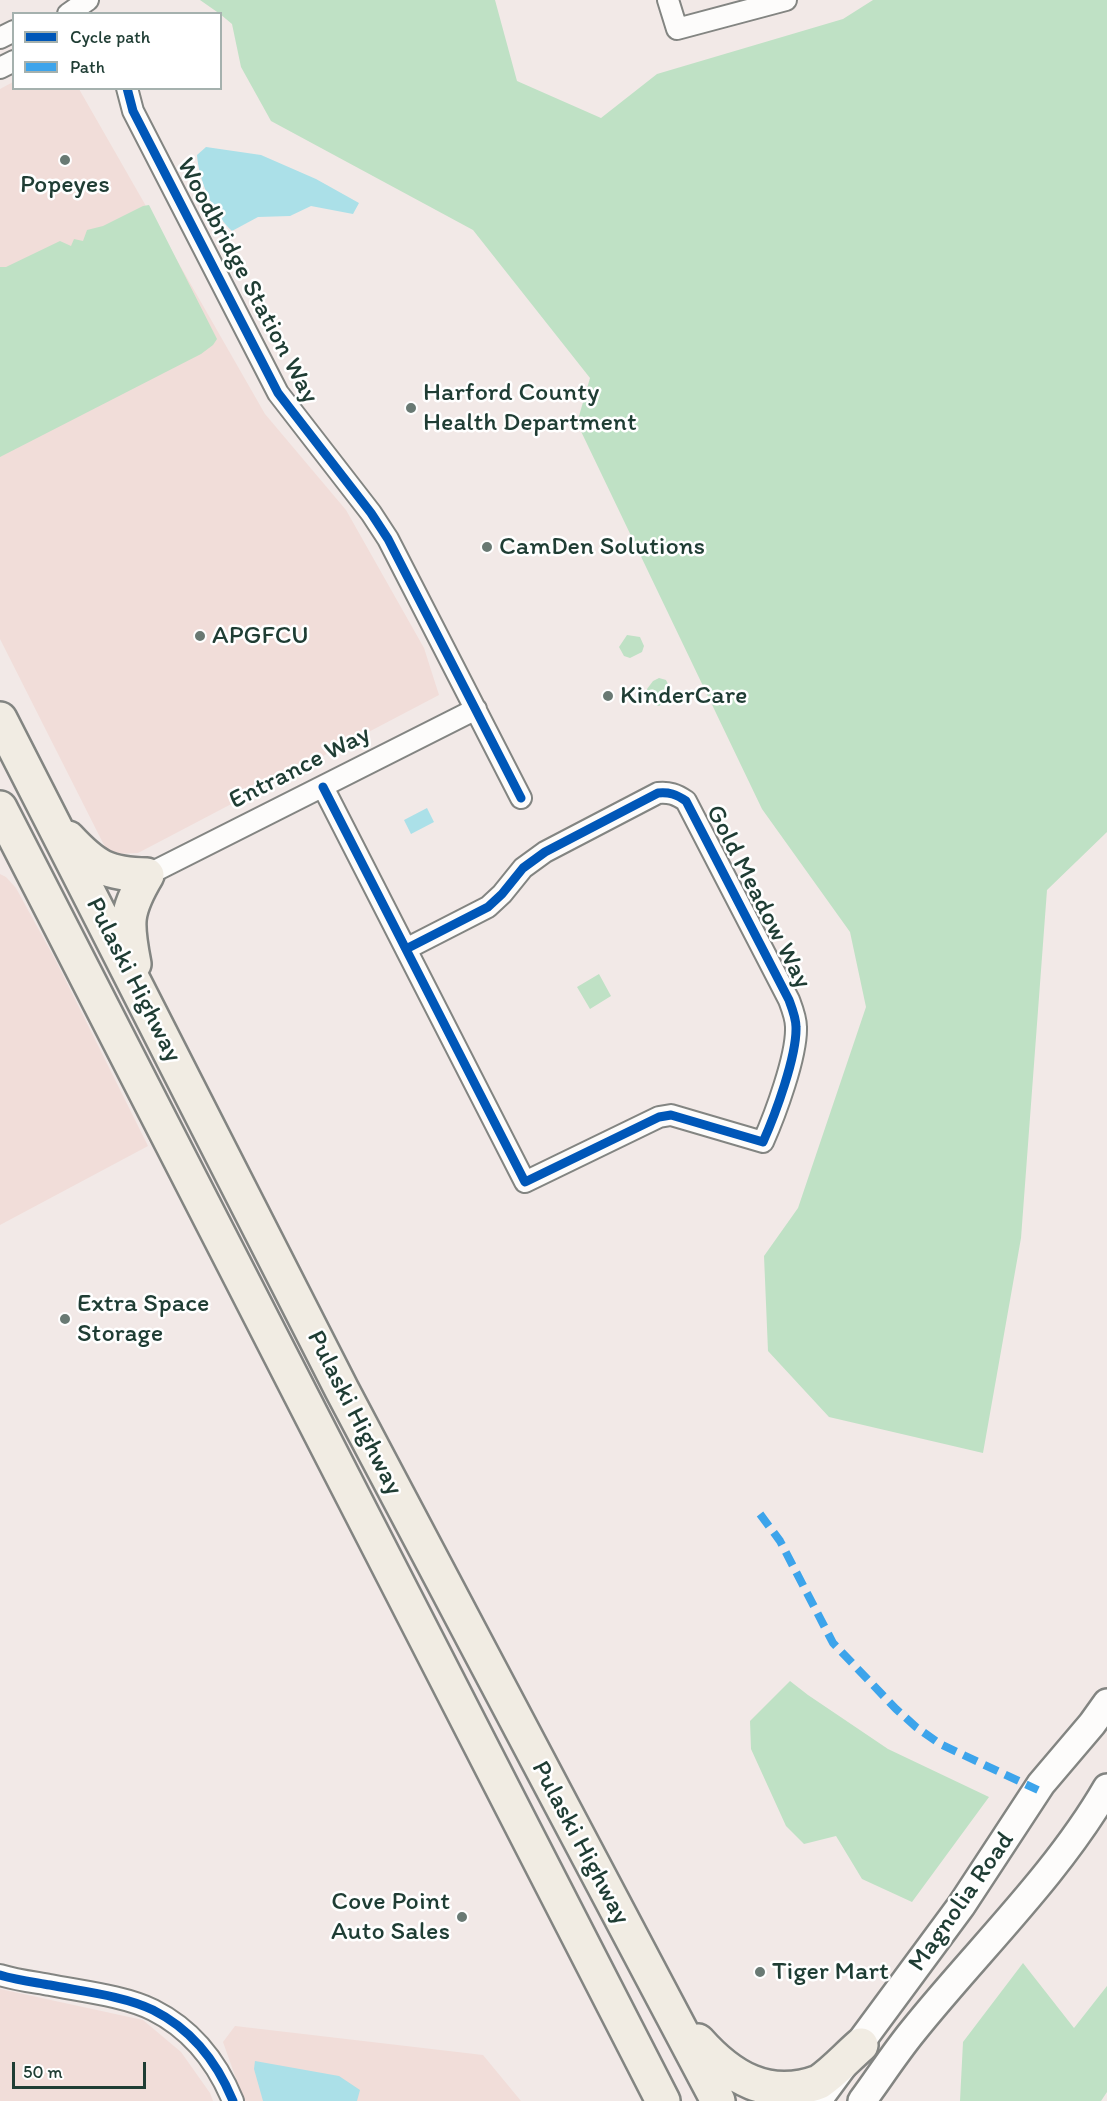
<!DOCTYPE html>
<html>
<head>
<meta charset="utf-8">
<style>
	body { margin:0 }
	#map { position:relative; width:1107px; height:2101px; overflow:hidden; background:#f2e9e7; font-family:Itim,sans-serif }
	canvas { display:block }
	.legend { position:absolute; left:12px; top:12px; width:210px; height:78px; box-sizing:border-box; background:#fff; border:2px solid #a5b1ae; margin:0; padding:8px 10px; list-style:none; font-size:18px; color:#1f3d34 }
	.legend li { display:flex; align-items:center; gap:12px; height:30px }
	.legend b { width:30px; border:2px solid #a5b1ae }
	.scale { position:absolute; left:12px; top:2062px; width:134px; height:27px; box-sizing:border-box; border:3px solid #1f3d34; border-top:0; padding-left:8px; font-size:18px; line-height:21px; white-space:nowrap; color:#1f3d34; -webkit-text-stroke:4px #fff; paint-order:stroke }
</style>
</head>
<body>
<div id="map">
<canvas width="1107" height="2101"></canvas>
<ul class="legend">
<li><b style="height:8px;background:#0057b8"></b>Cycle path</li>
<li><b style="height:8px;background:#3da4eb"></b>Path</li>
</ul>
<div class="scale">50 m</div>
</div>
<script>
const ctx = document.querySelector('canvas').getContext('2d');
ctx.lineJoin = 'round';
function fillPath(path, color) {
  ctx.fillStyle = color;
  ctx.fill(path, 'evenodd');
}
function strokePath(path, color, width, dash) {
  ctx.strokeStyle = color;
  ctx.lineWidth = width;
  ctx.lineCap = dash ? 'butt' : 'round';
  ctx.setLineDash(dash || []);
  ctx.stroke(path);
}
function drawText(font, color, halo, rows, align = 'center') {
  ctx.font = font + ' Itim,sans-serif';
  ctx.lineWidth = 5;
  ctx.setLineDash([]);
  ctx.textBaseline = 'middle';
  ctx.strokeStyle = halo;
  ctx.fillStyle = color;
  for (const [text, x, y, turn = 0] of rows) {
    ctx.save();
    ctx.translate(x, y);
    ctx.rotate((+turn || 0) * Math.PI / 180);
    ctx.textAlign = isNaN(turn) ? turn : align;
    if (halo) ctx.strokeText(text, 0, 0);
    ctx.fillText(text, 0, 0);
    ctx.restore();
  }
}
fillPath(new Path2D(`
	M13,82l1,6 65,1 186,325 81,96 78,138 15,47 -301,158 -21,1 -11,-5 -106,-210v-550z
	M0,874l6,3 10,11 40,73 92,185 -148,79z
	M0,1989l143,31 38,32 29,41 3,8h-213z
	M235,2026l248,29 38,46h-277l-21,-59z`), '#f1ddd9');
fillPath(new Path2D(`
	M200,0h295l22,81 84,37 56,-44 186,-55 30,-19h234v832l-60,58 -26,348 -38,215 -154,-36 -61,-66 -4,-95 34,-48 68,-201 -16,-75 -88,-123 -185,-386 13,-45 -117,-148 -202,-109 -30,-54 -9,-43 -12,-10z
	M149,205l68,134 -4,6 -12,9 -201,103v-190h6l54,-26 11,5 3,-7 9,2 4,-11 16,-4 40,-20z
	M627,635l13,2 4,9 -2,6 -12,6 -6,-2 -5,-9z
	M659,678l7,2 6,12 -4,8 -9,6 -6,-2 -6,-15 6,-8z
	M599,974l12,22 -21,13 -13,-22z
	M790,1681l18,14 80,54 101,48 -77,105 -50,-23 -26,-43 -32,8 -18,-18 -35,-77 -1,-28z
	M1023,1963l51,65 33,-42v106l-6,9h-141l3,-59z`), '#bfe1c5');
fillPath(new Path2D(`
	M206,147l55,8 55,24 43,24 -6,11 -42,-8 -21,10 -32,1 -26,14c-19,-18 -33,-50 -35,-76z
	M427,808l7,14 -23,12 -7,-14z
	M255,2061l84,15 21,14 -3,11h-94l-9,-32z`), '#abe0e8');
const street = new Path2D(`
	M668,0l9,29 109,-29
	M68,14l20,-14
	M0,38l14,-7
	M0,68l14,-7
	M127,88l6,23 145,282 93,120 17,26 133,259
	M323,787l202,395 134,-65 12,-2 92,27c12,-27 34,-86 33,-115 0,-9 -4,-19 -7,-27l-103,-199c-10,-7 -17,-9 -28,-8l-113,59 -22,16 -21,26 -14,13 -82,42
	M147,875l329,-166
	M0,1975c16,5 33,7 50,10 30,6 75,11 103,25 38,19 64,52 80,91`);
const secondary = new Path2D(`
	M817,2101l144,-195 80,-122 51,-60 15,-21
	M862,2101c17,-23 33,-48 51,-70 64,-80 143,-155 194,-243`);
const highway = new Path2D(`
	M0,719l342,671 376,711
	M0,808l663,1293
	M68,838c27,29 39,36 79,37 -22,37 -21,48 -13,89
	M698,2041c32,36 70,60 121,41 15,-10 28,-25 42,-37`);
strokePath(street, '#838582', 24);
strokePath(secondary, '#838582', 32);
strokePath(highway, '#838582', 38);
strokePath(street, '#fdfcfb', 20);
strokePath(secondary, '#fdfcfb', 27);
strokePath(highway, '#f1ece3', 33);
strokePath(new Path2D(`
	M760,1514l20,27 53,102 63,66 20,18 24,17 98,46`), '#3da4eb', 8, [15, 8]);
strokePath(new Path2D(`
	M127,88l6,23 145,282 93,120 17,26 133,259
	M323,787l202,395 134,-65 12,-2 92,27c12,-27 34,-86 33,-115 0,-9 -4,-19 -7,-27l-103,-199c-10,-7 -17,-9 -28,-8l-113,59 -22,16 -21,26 -14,13 -82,42
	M0,1975c16,5 33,7 50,10 30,6 75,11 103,25 38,19 64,52 80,91`), '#0057b8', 9);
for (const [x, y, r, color] of [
	[65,160,6,"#697973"],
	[411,408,6,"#697973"],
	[487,547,6,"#697973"],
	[200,636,6,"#697973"],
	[608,696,6,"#697973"],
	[65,1319,6,"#697973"],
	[462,1917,6,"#697973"],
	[760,1972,6,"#697973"]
]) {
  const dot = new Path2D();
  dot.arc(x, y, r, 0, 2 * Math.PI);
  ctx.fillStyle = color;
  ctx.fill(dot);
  strokePath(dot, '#fff', 2);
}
drawText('26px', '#1f3d34', '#fff', [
	["Popeyes",65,185,"center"],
	["Harford County",423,393],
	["Health Department",423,423],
	["CamDen Solutions",499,547],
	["APGFCU",212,636],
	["KinderCare",620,696],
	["Extra Space",77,1304],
	["Storage",77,1334],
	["Cove Point",450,1902,"right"],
	["Auto Sales",450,1932,"right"],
	["Tiger Mart",772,1972]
], 'left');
drawText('26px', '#1f3d34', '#fff', [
	["Woodbridge Station Way",247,281,62],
	["Entrance Way",300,768,-27],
	["Gold Meadow Way",758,897,63],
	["Pulaski Highway",133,980,63],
	["Pulaski Highway",354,1413,63],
	["Pulaski Highway",580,1843,62],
	["Magnolia Road",962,1902,-55]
]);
</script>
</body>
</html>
